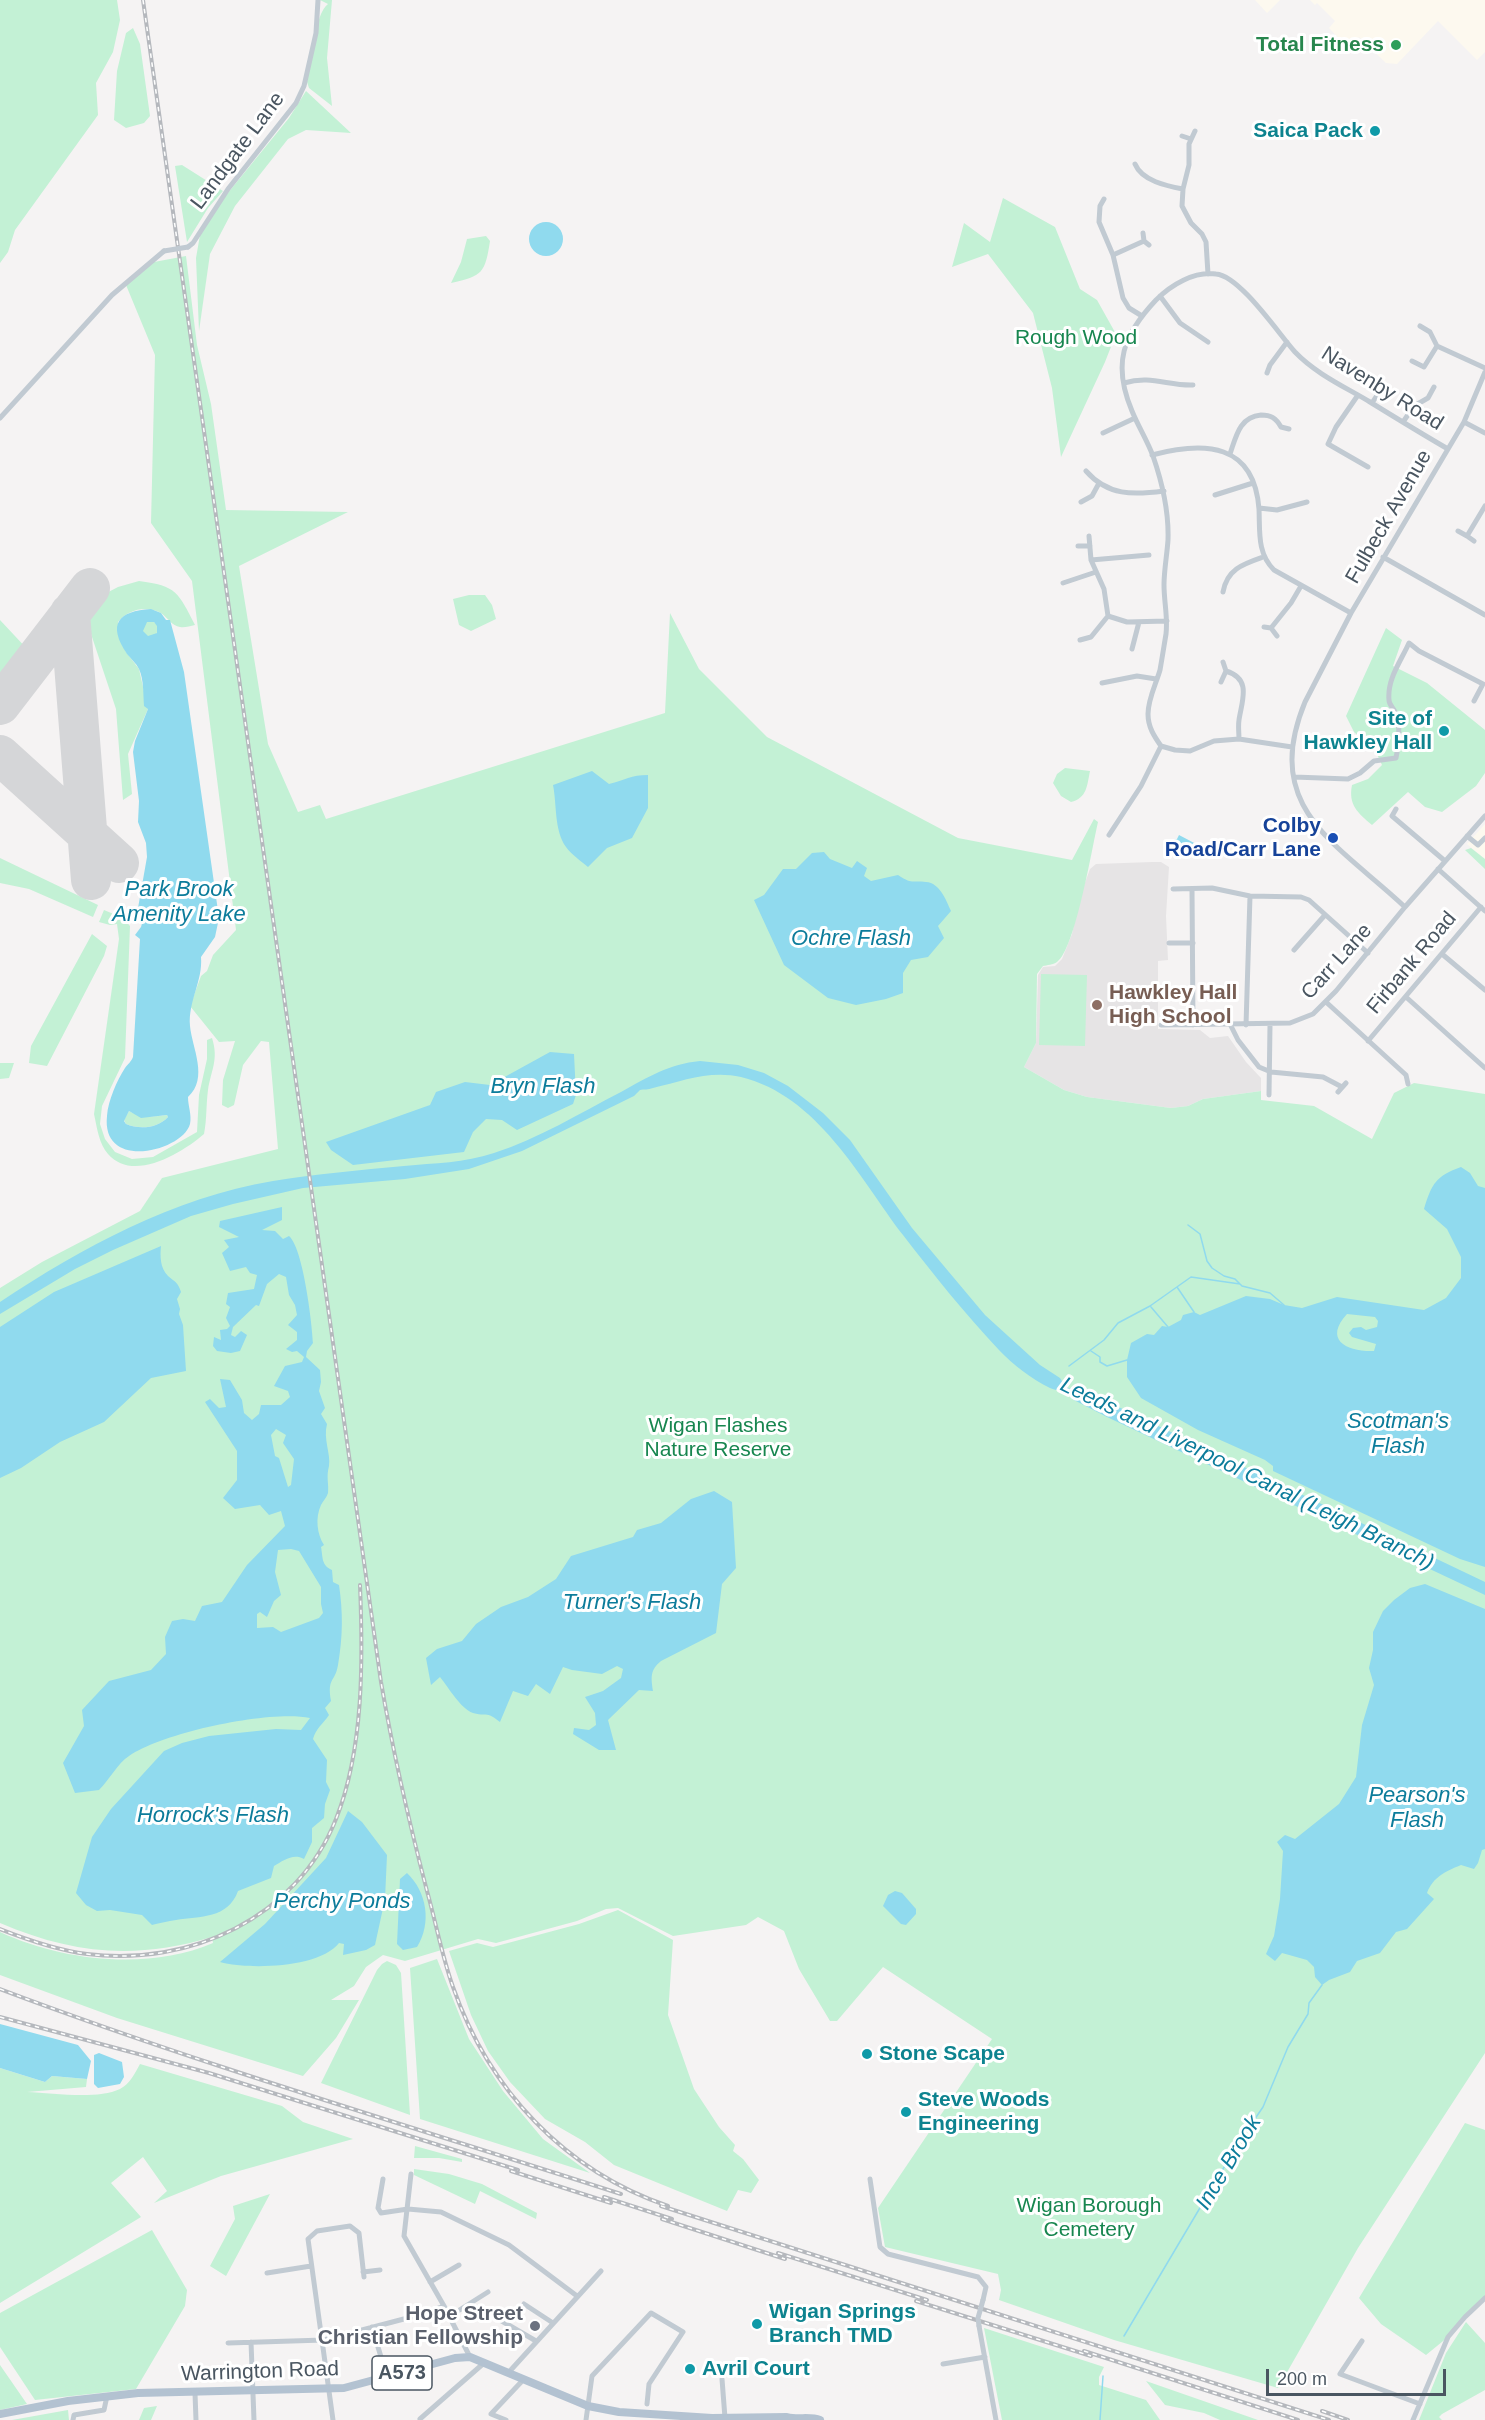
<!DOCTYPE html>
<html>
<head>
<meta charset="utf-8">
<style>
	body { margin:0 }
	#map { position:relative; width:1485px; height:2420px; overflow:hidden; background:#f5f3f3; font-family:Helvetica,sans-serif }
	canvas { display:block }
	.scale { position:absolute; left:1266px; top:2369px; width:180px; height:27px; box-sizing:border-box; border:3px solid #4a5661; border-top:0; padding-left:8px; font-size:18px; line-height:21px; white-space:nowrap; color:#4a5661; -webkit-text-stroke:4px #fff; paint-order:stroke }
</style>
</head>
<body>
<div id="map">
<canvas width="1485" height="2420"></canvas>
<div class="scale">200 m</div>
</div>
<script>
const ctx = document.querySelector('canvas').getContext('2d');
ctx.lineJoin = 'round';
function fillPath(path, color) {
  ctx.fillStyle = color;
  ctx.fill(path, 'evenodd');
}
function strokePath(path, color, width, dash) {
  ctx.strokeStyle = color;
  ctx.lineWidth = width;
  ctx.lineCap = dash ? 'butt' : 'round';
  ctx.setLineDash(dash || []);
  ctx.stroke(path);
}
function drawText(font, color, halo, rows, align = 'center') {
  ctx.font = font + ' Helvetica,sans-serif';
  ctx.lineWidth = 6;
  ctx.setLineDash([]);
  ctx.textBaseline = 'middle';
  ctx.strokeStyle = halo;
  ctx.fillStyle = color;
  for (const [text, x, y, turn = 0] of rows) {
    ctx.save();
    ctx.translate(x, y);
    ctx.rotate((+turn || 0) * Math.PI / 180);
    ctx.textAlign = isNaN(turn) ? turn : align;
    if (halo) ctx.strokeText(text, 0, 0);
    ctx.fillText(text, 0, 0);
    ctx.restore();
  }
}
fillPath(new Path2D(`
	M1255,0h25l-13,13z
	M1310,0h175v52l-8,8 -39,-39 -41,43 -11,-1 -27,-26 -12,10 -18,-19 6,-7 -18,-18 -2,2z
	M1485,824v35l-18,-15z`), '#fdf9ef');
fillPath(new Path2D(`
	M1152,862h9l8,5 -3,49 2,44 -10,1v68l42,1 10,8 18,-2 18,26 15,16v13l-58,8 -15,7 -17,2 -84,-11 -23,-7 -40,-23 12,-24 2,-68 5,-8 12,-1 7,-7 10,-25 7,-35 11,-30 6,-5z`), '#e6e4e5');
fillPath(new Path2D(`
	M0,0h117l3,20 -7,32 -17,31 2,32 -83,115 -7,22 -8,11z
	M320,0h12l-5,58 5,48 -23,-18 -2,-6c3,-17 8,-69 21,-78z
	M133,28l7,16 10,72 -6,7 -18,5 -12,-8 3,-49 9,-38z
	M306,91l45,42 -45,-3 -18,9 -53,67 -25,48 -11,77 -3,-73 4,-23 27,-41 62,-76z
	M182,165l41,26 -15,17 -21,34 -12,-76z
	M1003,198l52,29 25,62 17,11 19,34 -11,28 -44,95 -9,-69 -19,-75 -45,-59 -36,13 12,-44 26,19z
	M486,236l4,5c-5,32 -7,35 -39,42l10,-21 6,-23z
	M186,256l11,89 14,59 15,106 122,2 -109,54 29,178 30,68 22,-7 6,14 339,-106 5,-100 29,56 68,68 191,101 114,22 22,-41 4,3c-6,26 -23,128 -41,140 -4,3 -10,3 -14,4l-6,8 -1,69 -12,24 40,23 23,7 84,11 17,-2 15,-7 58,-8v9l53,6 58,33 22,-46 20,-10 71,11v959l-127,195 -80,140 -164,-48 -115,-40 2,-10 -3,-16 -113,-27 -7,-39 114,-169 -109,-72 -46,54h-7l-31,-52 -15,-38 -26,-14 -12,8 -73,11 -55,-28 -12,1 -29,12 -81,22 -18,-4 -73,22 -22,-6 -17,12 -12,19 -23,14h28l-23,38 -33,38 -186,-58 -117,-43v-43c63,29 148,39 213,11l-1,-6c-76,23 -140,17 -212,-14v-635l42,-26 98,-51 22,-33 116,-29 -9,-107 -8,-1 -18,24 -9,40 -6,3 -6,-3 1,-25 12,-39 -16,1 -29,-36 11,-30 6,-5 6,-16 23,-25 -44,-349 -41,-58 4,-168 -29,-70 28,-23z
	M139,581c38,5 39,11 56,44 -5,1 -11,3 -15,2 -8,-1 -12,-9 -19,-14 -14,-8 -33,-4 -43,9v8l3,11 5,11 13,17 9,40 -20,45 4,40 -9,6 -7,-91 -31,-93 10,-17 23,-12z
	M469,595h16l7,10 4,14 -25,12 -12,-6 -6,-26z
	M0,620l29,31 -22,29 -7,-4z
	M142 629a8 8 0 1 1 16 0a8 8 0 1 1-16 0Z
	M1386,628l16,12 -9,26 34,17 58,47v43l-9,13 -34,26 -17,-5 -17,-15 -36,33c-14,-12 -24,-20 -20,-40l16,-6 14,-14 -6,-13 -22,-20 -8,-16z
	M1065,768l25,3c-3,15 -3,27 -19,31l-10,-6 -8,-13 4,-9z
	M1471,848l14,11v10l-20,-19z
	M0,858l98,47 -5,12 -64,-28 -29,-6z
	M104,910l19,8 7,8 -5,132 -23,48 -2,18 5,15 10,13 17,7 21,-2 44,-25 2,-37 8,-36v-19l5,-2c7,22 -1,32 -4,52 -2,15 -1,29 -4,44 -22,19 -71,49 -96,20 -9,-10 -11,-26 -14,-40l25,-175 -2,-15 -7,1 -11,-3z
	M92,934l15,12 -3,10 -57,110 -18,-3 2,-17z
	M1041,974l46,1 -2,71 -46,-1z
	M0,1063h14l-5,15 -9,1z
	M129,1111c13,7 24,6 38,4l1,2c-10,11 -28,13 -42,7l-2,-4z
	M618,1910l55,30 -5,75 26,74 25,38 16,18 -2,6 10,8 16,21 -8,13 -13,-3 -11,21 -113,-46 -29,-23 -40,-23 -35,-37 -22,-31 -17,-36 -22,-64 28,-8 16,4 86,-23z
	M437,1959l32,80 34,52 40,48 47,34 -170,-54 -10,-151z
	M387,1961l9,4 5,8 9,142 -89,-32 56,-113 5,-6z
	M140,2064l142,42 21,16 50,17 -132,37 -67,27 13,-12 -24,-34 -32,26 30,34 -141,86v-235l45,14 7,-6 35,3 -1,8 -59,5c26,1 70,8 93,-3 10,-5 15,-16 20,-25z
	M1465,2123l20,7v168l-37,39 -22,18 -45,-31 -22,-26z
	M415,2146l47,13v3l-23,-4h-25z
	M414,2169l35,5 33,10 55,29 -1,6 -56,-28 -5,13 -61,-29z
	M270,2194l-44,82 -16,-10 25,-47 -2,-13z
	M152,2230l35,60 -2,16 -49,83 -101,11 -35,-53v-34z
	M1466,2322l19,21v47l-43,24 -3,3 3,3h-23l27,-67z
	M984,2328l120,39 -5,10v8l47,15 14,20h-158z
	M0,2365l27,39 -27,6z
	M1146,2381l112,39h-38l-16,-7 -39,-8z
	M157,2406l-6,14h-12l5,-12z
	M68,2410l1,10h-57z`), '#c3f1d5');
fillPath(new Path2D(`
	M529 239a17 17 0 1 1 34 0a17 17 0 1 1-34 0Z
	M151,609l10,4 5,7h4l14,52 35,246 -4,19 -14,20c2,24 -13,44 -11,69 2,22 19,52 -2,71 0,9 4,18 2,27 -7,27 -89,48 -83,-8 1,-15 10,-36 18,-48 3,-4 6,-6 8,-11l7,-118 -5,-4 6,-8 2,-7 -5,-12 9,-51 -1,-14 -8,-21 1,-21 -6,-49 2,-11 13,-32 -4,-3c-1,-12 0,-26 -5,-37 -3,-6 -8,-10 -12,-15 -20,-30 -9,-43 24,-45zM147,622h7l3,4v7l-9,3 -5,-5zM129,1111l12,7 26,-3 1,2c-10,11 -28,13 -42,7l-2,-3z
	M592,771l17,13c16,-4 22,-9 39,-9v33l-16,30 -25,10 -19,19c-7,-6 -16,-12 -22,-20 -12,-17 -9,-42 -13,-62z
	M1179,835l19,10 -3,7 -23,2 -3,-13 8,-2z
	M824,852l6,7 22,9 5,-7 10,7 -3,8 7,5 27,-6c15,10 13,5 28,7 14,1 20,18 25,29l-13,15 6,12 -16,19 -17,3 -8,13v20l-17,6 -30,6 -28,-7 -44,-33 -30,-65 10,-5 19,-26h13l16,-16z
	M550,1052l24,2 2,41 -3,9 -56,26 -15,-10 -16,-1 -13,13 -9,20 -111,13 -22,-15 -5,-8 104,-37 6,-13 29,-10 25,3z
	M700,1061l38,4 26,8 24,13 35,27 27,27 62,88 73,87 55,50 20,13 5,8 7,4 13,1 400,191v13l-378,-178 -35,-18 -1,-5c-7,-4 -14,-3 -21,-6 -18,-9 -37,-23 -51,-38 -34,-36 -66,-76 -96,-115 -44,-58 -85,-139 -162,-158 -32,-7 -58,4 -88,11 -5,2 -9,1 -13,2l-6,6 -112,55 -53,18 -64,10 -102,9 -70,16 -42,12 -78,34 -38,19 -75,45v-12c83,-55 173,-104 273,-121 43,-7 87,-11 131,-15 31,-3 60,-3 90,-13 44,-14 86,-40 127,-61 27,-15 48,-28 79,-31z
	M1461,1167l9,6 8,13 7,2v379l-25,-8 -187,-88v-5l-8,-6 -67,-30 -57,-32 -14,-21v-17l4,-17 16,-9 7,1 8,-9 6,1 13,-7 2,-5 11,-3 6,3 46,-19 24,3 14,6 18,3 35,-11 87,13 22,-12 15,-20v-21l-14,-28 -23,-20c8,-26 12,-33 37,-42zM1347,1314l28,3 3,4 -1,6 -11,3 -5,-3 -8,1 -4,5 3,4 24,7 -2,7c-27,1 -51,-11 -27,-37z
	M282,1207v13l-20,10 13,1 8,8 6,-3c14,12 23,86 24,107l-6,8 -1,6 14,13 1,12 -2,9 6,17 -4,6 6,10c-4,15 4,30 2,42 -3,11 0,17 -1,27 -1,4 -5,8 -7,12 -6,13 -4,29 3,40l-3,2c2,10 0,18 11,23l1,12 6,3c4,27 4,51 -1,80 -3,18 -11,12 -7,36l-6,7 4,7c-6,9 -13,13 -16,24l14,21 -1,22 4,8 -5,14 -1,14 -12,10v14l-8,17c-11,-6 -21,2 -30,7l-3,12 -33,13c-10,28 -38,25 -62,29 -8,1 -16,3 -24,5l-10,-10 -32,-5 -13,1 -11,-6 -10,-12 16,-56 19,-28 53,-58 18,-8 27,-7 67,-7 25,1 9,-12c-41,-8 -145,14 -181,38 -11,7 -20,24 -30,34l-24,3 -12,-30 21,-37 -2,-16 27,-29 42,-11 15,-16 -1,-17 7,-16 11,-2 12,2 7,-15 20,-4 25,-37 38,-39 -4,-15 -12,4 -9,-10 -25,4 -12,-11 14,-18v-29l-32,-49 5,-3 9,9 7,-1 -6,-28 10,1 12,20 2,13 8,7 7,-6 2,-9h20l9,-8 -2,-6 -14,-5 11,-20 17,-4 2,-5 -7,-6 -5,1 -6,-3 11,-9v-8l-9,-7 9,-10 -2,-10 -6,-10 -3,-18 -7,-3 -12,10 -8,22 -3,-1 -23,22 -2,8 4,2 6,-6 6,4 -7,16 -9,2 -14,-2 -4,-5 1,-9 7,3 -1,-10 7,-1 3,-3 -4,-8 4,-11 -4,-3 2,-11 26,-4 3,-14 -7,-2 -4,-6 -16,4 -8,-18 7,-6 -5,-7 15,-3 -20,-10 1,-6zM276,1429l10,6 -3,8 11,16 -3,26 -3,2 -9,-29 -4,-2 -4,-21zM291,1549l8,2 22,36v17l2,9 -4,5 -38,14 -8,-5 -16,1v-14l3,-2 7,5 7,-16 7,-6 -6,-23 3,-22z
	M161,1246c-1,10 -1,22 7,30 7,6 10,6 13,16l-4,7 3,10 -1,5 4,11 3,46 -35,7 -47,44 -44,20 -39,26 -21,10v-151l54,-35z
	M714,1491l18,11 4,66 -14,16 -6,49 -55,28c-11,9 -10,16 -8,30l-14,-1 -31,30 8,30h-17l-26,-16 1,-6 15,2 7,-5 -1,-12 -10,-16 18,-6 18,-13 2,-9 -6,-3 -15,8 -30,-4 -9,-3 -13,27 -14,-10 -8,12 -15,-5 -13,31c-15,-12 -13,-5 -27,-9 -13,-5 -24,-25 -33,-36l-9,8 -5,-27 11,-9 25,-8 14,-17 25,-17 27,-10 28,-18 15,-23 62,-19 4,-7 24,-7 30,-24z
	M1425,1584l60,25v240l-3,1 -4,13 -4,6 -13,-4c-15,6 -28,12 -34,28l7,6 -27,30 -11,3 -16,21 -23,8 -7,11 -21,8 -7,5 -7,-8 -1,-10 -7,-7 -25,-7 -7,8 -9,-7 8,-18 6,-37 3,-48 -6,-9 8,-7 10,4 44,-35 17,-27 6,-52 12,-40 -5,-17 4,-18v-18l10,-21 11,-11 16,-12z
	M348,1811l14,11 25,33 -2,44 -10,46 -9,5 -23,5 1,-11 -5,-1c-19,25 -91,27 -119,19l45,-38 61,-66z
	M407,1873c20,19 25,50 10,74l-14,3 -6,-6 3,-65z
	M895,1891l7,2 14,16v5l-10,11 -5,-1 -18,-18 5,-11z
	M0,2024l78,21 13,16 -4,18 -35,-3 -7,6 -45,-14z
	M99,2053l23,9 2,15 -4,7 -22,4 -4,-4v-29z`), '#90daee');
strokePath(new Path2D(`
	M1188,1225l12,9 7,27 5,7 12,8 11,3 7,7 28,7 14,12
	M1177,1287l17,25
	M1151,1307l17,20
	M1091,1351l9,6v5l7,4 20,-6
	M1069,1366l35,-26 14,-17 32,-17 41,-29 49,7
	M1124,2336l115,-194 24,-35 25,-60 20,-33 1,-11 13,-18
	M1100,2420l3,-44`), '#90daee', 1.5);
strokePath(new Path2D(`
	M70,613l21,267
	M0,705l90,-117
	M0,755l119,108`), '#d5d6d8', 40);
strokePath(new Path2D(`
	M1195,131l-6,13v21l-6,24 -1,17 9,17 11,11 4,8 2,32
	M1182,136l9,3
	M1135,164c7,17 32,22 48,25
	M1104,199l-4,7 -1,16 14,33 10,43 6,10 13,8
	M1143,233l1,8 5,4
	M188,247l5,-4 35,-54 68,-86 8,-17 12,-53 2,-33
	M1113,255l31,-14
	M1160,296l20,27 28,19
	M1420,326l10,6 7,14
	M1412,361l12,6 13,-21 48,22
	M1267,373l3,-8 17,-23
	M1124,383c27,-8 44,3 69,2
	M1358,395l-22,32 -8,17 40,23
	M1372,403l11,-17
	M0,418l112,-123 52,-44
	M1403,422l11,-16 14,-8 6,-11
	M1464,422l21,11
	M1103,433l32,-15
	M1230,454c6,-17 9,-37 31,-39 10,0 15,3 20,12l8,2
	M1152,455c53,-14 102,-12 107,54 1,23 -2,44 15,61l77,43
	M1086,471c22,25 47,24 78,20
	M1215,495l38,-12
	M1081,502l11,-6 6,-11
	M1259,508l18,2 30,-8
	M1458,531l9,5
	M1089,536l2,24 13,29 4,27 19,6 40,-1
	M1474,541l-7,-5 18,-30
	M1078,546h12
	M1383,557l102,58
	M1091,560l58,-5
	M1063,583l33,-11
	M1223,592c4,-23 20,-28 40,-35
	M1264,627l7,1 6,8
	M1271,628l20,-25 10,-17
	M1080,640l11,-3 17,-21
	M1132,649l7,-27
	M1226,671c26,8 16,29 13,49 -1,6 0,13 0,19
	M1221,682l5,-11 -3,-9
	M1102,683l35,-7 19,3
	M1292,747l-53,-8 -25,2 -24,10 -15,-1 -14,-4c-7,-10 -13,-19 -13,-32 0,-15 8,-30 12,-44 2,-11 4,-24 6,-36 2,-17 -2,-32 -2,-49 0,-15 3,-30 4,-45 1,-29 -6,-58 -15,-84 -6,-16 -15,-30 -21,-45 -20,-47 -9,-76 24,-111 15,-15 38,-29 60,-26 24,2 62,59 79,78 21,22 50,35 75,50 26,16 52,32 78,47
	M1294,777l54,2 12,-6 14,-12 22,-3c3,-13 5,-34 -1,-46 -2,-5 -6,-7 -6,-12 -2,-21 12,-39 20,-57l10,8 64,33 -9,17
	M1396,809l-4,7 53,45
	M1109,835l32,-49 20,-40
	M1467,836l11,9 7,-7
	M1438,869l47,42
	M1173,889l39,-1 38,8 51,1 8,3 59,53
	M1192,889l1,136
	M1405,907c-68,-64 -144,-98 -100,-205l46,-89 113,-191 21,-50
	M1169,943h24
	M1294,950l31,-35
	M1442,954l43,36
	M1406,997l79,71
	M1326,1002l80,73 2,9
	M1161,1025l129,-2 23,-9 23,-23 69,-84 80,-91
	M1246,1025l4,-129
	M1231,1026l7,14 21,27 12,5 52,5 19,10
	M1368,1041l113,-134
	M1338,1092l8,-9
	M1269,1095l1,-70
	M411,2174l-7,62 40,70 26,51
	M383,2179l-5,29 3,5 27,-4 33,3 68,33 68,51
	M870,2179l10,68 8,7 90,23 8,10 -3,13
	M363,2272l17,-2
	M267,2273l44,-7
	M430,2282l29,-17
	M524,2304l29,19
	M488,2313l48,28
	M450,2316l38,-24
	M979,2326l17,94
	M372,2327l15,50
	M1362,2341l-22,33 80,30
	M251,2342l3,78
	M228,2343l96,-3 95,-25 25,-9
	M943,2364l42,-7
	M509,2372l92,-101
	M722,2379l3,39
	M195,2393l1,27
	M420,2419l64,-56
	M73,2420l1,-5 30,-5 3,-14
	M333,2420l-25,-181 9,-8 33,-5 9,7 5,44
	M506,2420l-15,-6 33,-35
	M586,2420l6,-44 59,-63 32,19 -34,52 -2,20
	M1413,2420l35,-83 17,-20 20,-19`), '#c1cad2', 5);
strokePath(new Path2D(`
	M0,2414l68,-13 70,-8 206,-5 111,-30 15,-1 118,49 31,6 93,6 75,-1c11,3 23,-1 33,3`), '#b3c2d1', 8);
const rail = new Path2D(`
	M143,0l238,1682c12,70 28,140 46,209 9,32 15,65 26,96 36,103 112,184 215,219
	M0,1929c28,11 57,21 87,25 102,13 210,-36 249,-135 28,-70 27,-160 24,-234
	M0,1989c204,77 414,138 621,205
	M0,2017l209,56 309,97
	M511,2171l100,32
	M604,2197l68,22
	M661,2206l668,214
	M662,2219l123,40
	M778,2253l149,47
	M916,2301l175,55
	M1084,2351l214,69
	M1322,2411l26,9`);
strokePath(rail, '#b5b8bd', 4);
strokePath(rail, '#fff', 1.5, [4.5]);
strokePath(new Path2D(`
	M164,251l24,-4
	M979,2326l-1,-8 5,-18`), '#c1cad2', 5);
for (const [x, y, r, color] of [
	[1396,45,6,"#2e9e5b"],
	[1375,131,6,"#0f9aa8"],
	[1444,731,6,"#0f9aa8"],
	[1333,838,6,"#1a4fb4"],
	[1097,1005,6,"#8d6e63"],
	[867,2054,6,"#0f9aa8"],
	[906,2112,6,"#0f9aa8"],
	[757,2324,6,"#0f9aa8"],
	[535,2326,6,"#6b7280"],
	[690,2369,6,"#0f9aa8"]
]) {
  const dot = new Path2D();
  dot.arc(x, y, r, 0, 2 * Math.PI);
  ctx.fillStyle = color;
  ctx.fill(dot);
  strokePath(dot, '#fff', 2);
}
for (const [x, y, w] of [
	[402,2373,60]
]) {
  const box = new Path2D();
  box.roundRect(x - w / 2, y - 17, w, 34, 4.5);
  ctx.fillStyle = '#fff';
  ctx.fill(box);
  strokePath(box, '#4a5661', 1.5);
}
drawText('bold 20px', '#4a5661', null, [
	["A573",402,2373]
]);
drawText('bold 21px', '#27864d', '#fff', [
	["Total Fitness",1384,45]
], 'right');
drawText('bold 21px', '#0d838f', '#fff', [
	["Saica Pack",1363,131,"right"],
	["Site of",1432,719,"right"],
	["Hawkley Hall",1432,743,"right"],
	["Stone Scape",879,2054],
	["Steve Woods",918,2100],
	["Engineering",918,2124],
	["Wigan Springs",769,2312],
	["Branch TMD",769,2336],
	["Avril Court",702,2369]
], 'left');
drawText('21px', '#4a5661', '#fff', [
	["Landgate Lane",238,151,-53],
	["Navenby Road",1382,389,32],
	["Fulbeck Avenue",1389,517,-60],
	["Carr Lane",1337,962,-48],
	["Firbank Road",1412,963,-50],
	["Warrington Road",260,2372,-2]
]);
drawText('21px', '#17864f', '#fff', [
	["Rough Wood",1076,338],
	["Wigan Flashes",718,1426],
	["Nature Reserve",718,1450],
	["Wigan Borough",1089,2206],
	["Cemetery",1089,2230]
]);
drawText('bold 21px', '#164399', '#fff', [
	["Colby",1321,826],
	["Road/Carr Lane",1321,850]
], 'right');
drawText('bold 21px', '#785e54', '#fff', [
	["Hawkley Hall",1109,993],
	["High School",1109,1017]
], 'left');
drawText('bold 21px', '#5b616d', '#fff', [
	["Hope Street",523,2314],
	["Christian Fellowship",523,2338]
], 'right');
drawText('italic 22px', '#0c7c9b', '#fff', [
	["Park Brook",179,890],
	["Amenity Lake",179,915],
	["Ochre Flash",851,939],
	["Bryn Flash",543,1087],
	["Scotman's",1398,1422],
	["Flash",1398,1447],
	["Leeds and Liverpool Canal (Leigh Branch)",1247,1474,26],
	["Turner's Flash",632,1603],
	["Pearson's",1417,1796],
	["Flash",1417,1821],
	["Horrock's Flash",213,1816],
	["Perchy Ponds",342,1902],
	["Ince Brook",1229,2163,-59]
]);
</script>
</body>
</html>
